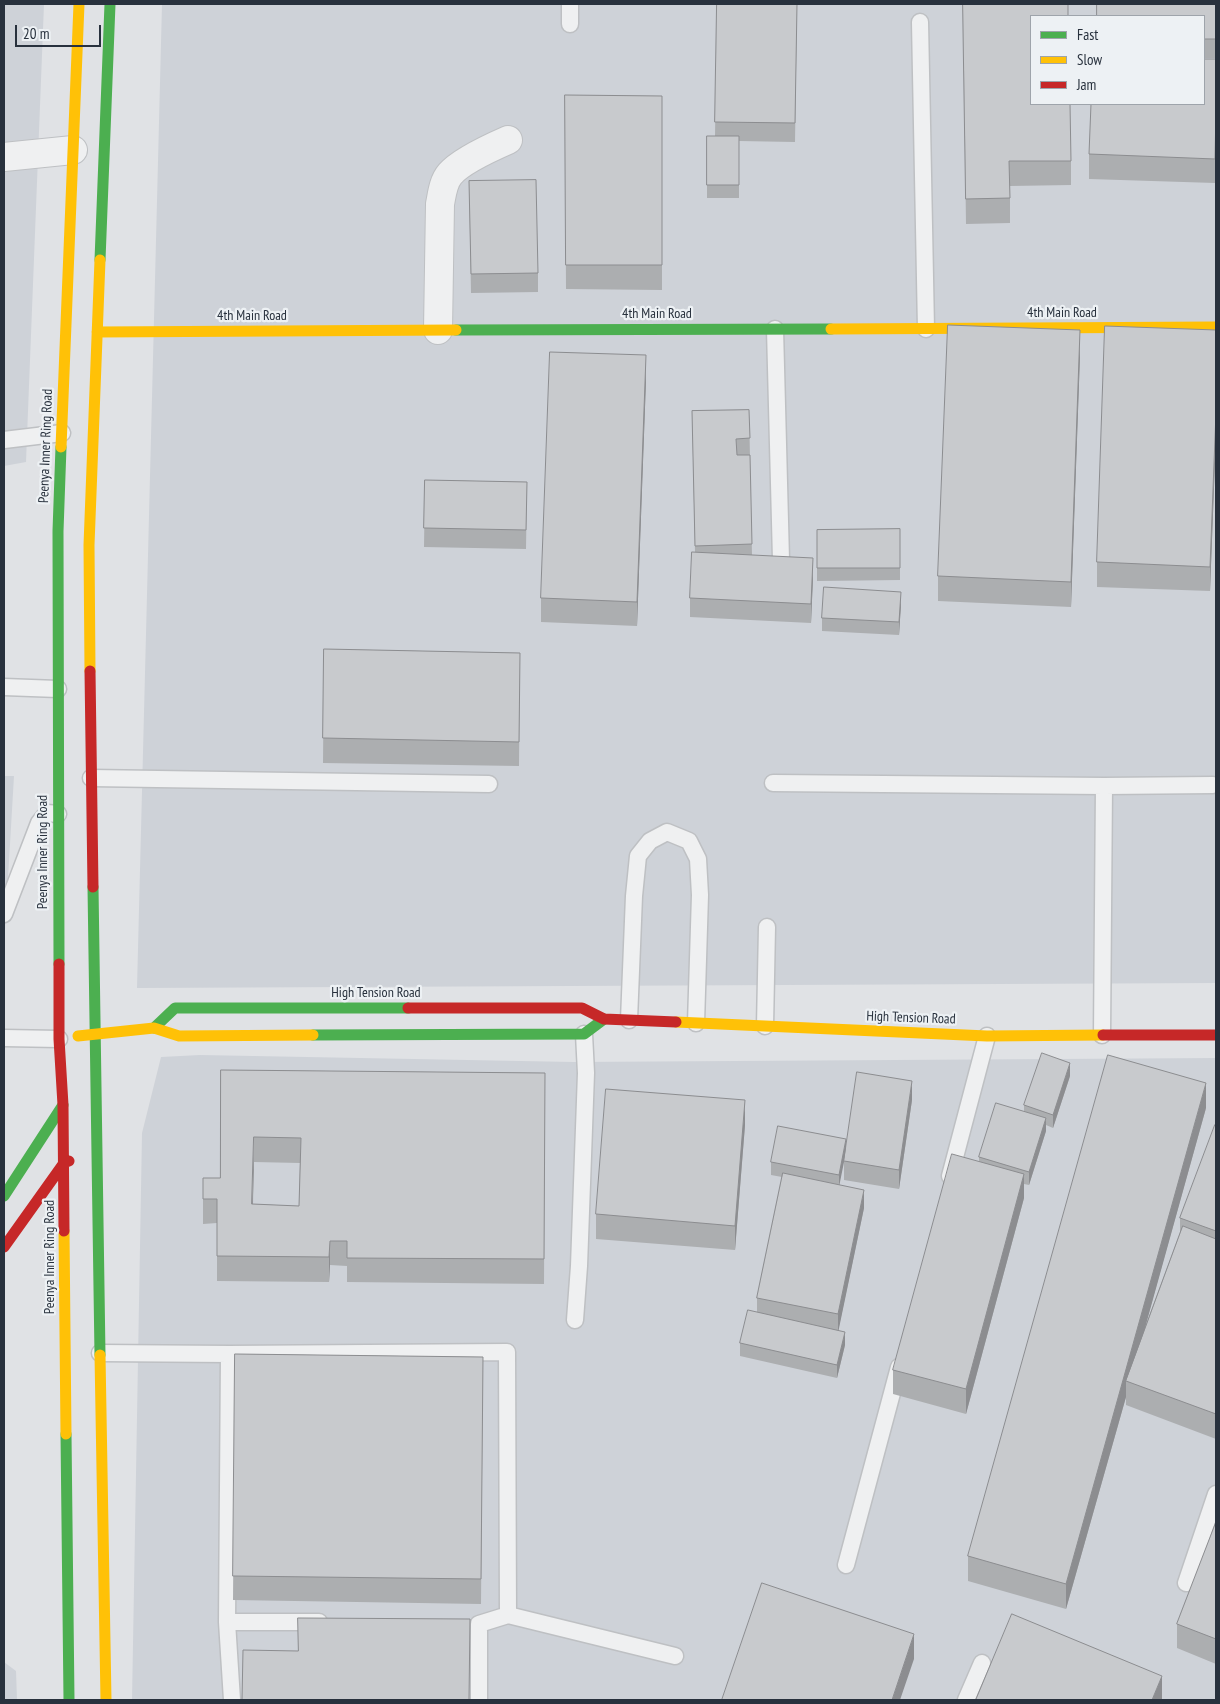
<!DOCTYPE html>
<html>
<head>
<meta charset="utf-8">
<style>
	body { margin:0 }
	#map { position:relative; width:1220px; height:1704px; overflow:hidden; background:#e0e2e5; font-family:"PT Sans Narrow",sans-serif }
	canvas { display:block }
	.frame { position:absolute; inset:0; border:5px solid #28313d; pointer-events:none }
	.legend { position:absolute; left:1030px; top:15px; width:175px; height:90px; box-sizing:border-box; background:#edf1f4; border:1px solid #9ea4ab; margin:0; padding:6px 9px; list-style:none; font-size:15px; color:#28313d }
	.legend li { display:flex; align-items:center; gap:10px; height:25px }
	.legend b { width:25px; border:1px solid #9ea4ab }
	.scale { position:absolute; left:15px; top:25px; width:86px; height:22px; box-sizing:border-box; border:2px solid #28313d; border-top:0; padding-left:6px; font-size:15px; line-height:18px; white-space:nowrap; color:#28313d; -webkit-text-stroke:4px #edf1f4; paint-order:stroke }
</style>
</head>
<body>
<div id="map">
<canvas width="1220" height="1704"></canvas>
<div class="frame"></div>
<ul class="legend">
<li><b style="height:6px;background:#4caf50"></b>Fast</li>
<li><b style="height:6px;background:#ffc107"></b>Slow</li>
<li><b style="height:6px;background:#c62828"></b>Jam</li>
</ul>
<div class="scale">20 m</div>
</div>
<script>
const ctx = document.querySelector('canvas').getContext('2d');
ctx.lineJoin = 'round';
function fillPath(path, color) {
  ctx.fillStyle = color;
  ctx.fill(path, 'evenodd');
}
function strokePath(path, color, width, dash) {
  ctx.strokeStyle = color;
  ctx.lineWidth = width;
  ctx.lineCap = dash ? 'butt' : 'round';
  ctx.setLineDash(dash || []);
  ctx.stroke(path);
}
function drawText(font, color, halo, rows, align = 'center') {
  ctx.font = font + ' "PT Sans Narrow",sans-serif';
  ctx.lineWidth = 4.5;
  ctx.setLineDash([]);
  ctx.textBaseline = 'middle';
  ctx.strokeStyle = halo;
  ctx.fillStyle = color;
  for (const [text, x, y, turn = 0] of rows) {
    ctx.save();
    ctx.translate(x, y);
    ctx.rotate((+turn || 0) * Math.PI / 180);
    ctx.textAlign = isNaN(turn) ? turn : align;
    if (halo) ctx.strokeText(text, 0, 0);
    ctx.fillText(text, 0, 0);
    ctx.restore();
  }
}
fillPath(new Path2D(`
	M4,4h40l-18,458 -22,4z
	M162,4h1054v979l-1079,5zM1031,16h173v88h-173z
	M4,776h10l-10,170z
	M200,1055l374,7 642,-4v642h-1084l10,-567 19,-76z
	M4,1662l12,9 1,29h-13z`), '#ced2d8');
const lane = new Path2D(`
	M920,22l6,307
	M570,24v-20
	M775,329l6,231
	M4,440l58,-7
	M4,687l54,2
	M91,778l398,6
	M773,783l331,3 -2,249
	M1104,786l109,-1
	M4,914l35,-91 8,-10 11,1
	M629,1020l5,-124 4,-40 12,-15 17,-9 22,9 9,18 2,36 -4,128
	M765,1026l2,-99
	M4,1038l55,1
	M950,1176l37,-140
	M575,1320l4,-54 7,-193 -2,-39
	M100,1353l129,1
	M846,1565l53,-198
	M1186,1583l30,-89
	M227,1622h92
	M232,1700l-5,-78 2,-268 278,-2 1,263
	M479,1700v-76l29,-9 167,41
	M966,1700l16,-37`);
const street = new Path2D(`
	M4,157l69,-7
	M438,330l2,-126c2,-10 3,-22 10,-30 11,-13 42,-27 58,-34`);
strokePath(lane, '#bec0c3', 19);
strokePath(street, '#bec0c3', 30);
strokePath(lane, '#eff0f1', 16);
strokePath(street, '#eff0f1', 28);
strokePath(new Path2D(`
	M100,260l10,-256
	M456,330l375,-1
	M93,887l7,468
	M59,964l-1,-433 3,-84
	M154,1028l21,-20h233
	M313,1035l271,-1 20,-15
	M4,1196l59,-91
	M66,1434l3,266`), '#4caf50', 11);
strokePath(new Path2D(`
	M831,329l385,-2
	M97,332l359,-2
	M61,447l18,-443
	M90,671l-1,-126 11,-285
	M676,1022l311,14 116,-1
	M78,1036l76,-8 25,8 134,-1
	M64,1231l2,203
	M100,1355l6,345`), '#ffc107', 11);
strokePath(new Path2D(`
	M90,671l3,216
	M59,964v75l4,66 1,126
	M408,1008h174l22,11 72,3
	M1103,1035h113
	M4,1247l60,-84 5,-2`), '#c62828', 11);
fillPath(new Path2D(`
	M717,4h80l-2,138 -56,-1v57h-32v-62h8z
	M963,4l108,157v24l-61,1v37l-44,1z
	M1216,4v54h-12v-42z
	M1216,59v75l-1,49 -126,-4v-25z
	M565,95l97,1v194l-96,-1z
	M469,181l69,92v19l-67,1z
	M1216,330v106l-6,155 -113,-4v-25z
	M1080,355l-9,252 -133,-6v-25z
	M646,380l-9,246 -96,-4v-24z
	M749,410l3,145 61,22 -2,46 -121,-6v-19l5,-46 -3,-141z
	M425,480l102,2 -1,67 -102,-2z
	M900,529v51l-83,1v-51z
	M901,604l-2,31 -77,-4v-13z
	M324,649l196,4 -1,113 -196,-3z
	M221,1070l324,3 -1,211 -197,-2v-16l-17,-1 -1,17 -112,-1v-58l-14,1v-46h17zM254,1162l46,1 -1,43 -46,-2z
	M1070,1076l-17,52 -7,-3v6l-17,54 -5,-1v14l-58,216 -73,-20v-24l86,-209v-4l45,-45v-7z
	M912,1100l-13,89 -55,-9v-19l1,-8 -6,31 25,24 -26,123 7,14 -8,33 -97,-22v-13l17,-31v-14l25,-121 -11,-2v-13l75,-11z
	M1206,1108l-62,222 36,-97v-15l36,-92v313l-90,-34v-8l-60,212 -98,-28v-25z
	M745,1125l-10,125 -139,-11v-25z
	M235,1354l248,3 -2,247 -248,-4z
	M1216,1522v142l-39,-16v-24z`), '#acaeb0');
fillPath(new Path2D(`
	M1216,109v25l-1,49v-24z
	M1080,330v25l-9,252v-25z
	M646,355v25l-9,246v-24z
	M1216,412v24l-6,155v-24z
	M813,558v19l-2,46v-19z
	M901,592v12l-2,31v-13z
	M1070,1063v13l-17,52v-13z
	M912,1081v19l-13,89v-19z
	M1206,1083v25l-76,274 -4,-1v16l-60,212v-25z
	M745,1100v25l-10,125v-24z
	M1046,1118v13l-17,54v-13z
	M254,1137v25l-2,66v-24z
	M846,1139v13l-7,35v-12z
	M1024,1174v24l-58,216v-25z
	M864,1190v18l-26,125v-19z
	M330,1241v24l-1,17v-25z
	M845,1332v13l-8,33v-13z
	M914,1634v25l-14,41h-8z
	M1162,1676v24h-10z`), '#8c8d90');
const building = new Path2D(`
	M717,4h80l-2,119 -80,-1z
	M963,4h105v12h-37v88h39l1,57h-62l1,37 -44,1z
	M1097,4h119v35h-12v-23h-107z
	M1204,59h12v50l-1,50 -126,-5 2,-50h113z
	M565,95l97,1v169h-96z
	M707,136h32v49h-32z
	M536,180l2,93 -67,1 -2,-93z
	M948,325l132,5 -9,252 -133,-6z
	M1105,326l111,4v82l-6,155 -113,-5z
	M550,352l96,3 -9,247 -96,-4z
	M749,410l1,28 -14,1 1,16h13l2,89 -57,2 -3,-135z
	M425,480l102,2 -1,48 -102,-2z
	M900,529v39h-83v-38z
	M692,552l121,6 -2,46 -121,-6z
	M824,587l77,5 -2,30 -77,-4z
	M324,649l196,4 -1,89 -196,-4z
	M1042,1053l28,10 -17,52 -29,-10z
	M1108,1055l98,28 -140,501 -98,-28z
	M221,1070l324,3 -1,186 -197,-1v-17h-17l-1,16 -112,-1v-57h-14v-21h17zM254,1137l47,1 -2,68 -47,-2z
	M857,1072l55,9 -13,89 -55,-9z
	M606,1089l139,11 -10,126 -139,-12z
	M996,1103l50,15 -17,54 -50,-15z
	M1215,1125l1,1v105l-36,-13z
	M778,1126l68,13 -7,36 -68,-13z
	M952,1154l72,20 -58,215 -73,-19z
	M783,1173l81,17 -26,124 -81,-16z
	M1183,1226l33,13v175l-90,-33z
	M748,1310l97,22 -8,33 -97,-22z
	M235,1354l248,3 -2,222 -248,-3z
	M1216,1522v117l-39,-15z
	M762,1583l152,51 -22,66h-170z
	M1012,1614l150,62 -10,24h-176z
	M298,1618l172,1 -1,81h-227l1,-50 55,1z`);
fillPath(building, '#c8cacd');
strokePath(building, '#8c8d90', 1);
drawText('14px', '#28313d', '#edf1f4', [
	["4th Main Road",1062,313],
	["4th Main Road",657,314],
	["4th Main Road",252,316],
	["Peenya Inner Ring Road",46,446,-88],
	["Peenya Inner Ring Road",43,852,-90],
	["High Tension Road",376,993],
	["High Tension Road",911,1018,2],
	["Peenya Inner Ring Road",50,1257,-90]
]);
</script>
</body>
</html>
